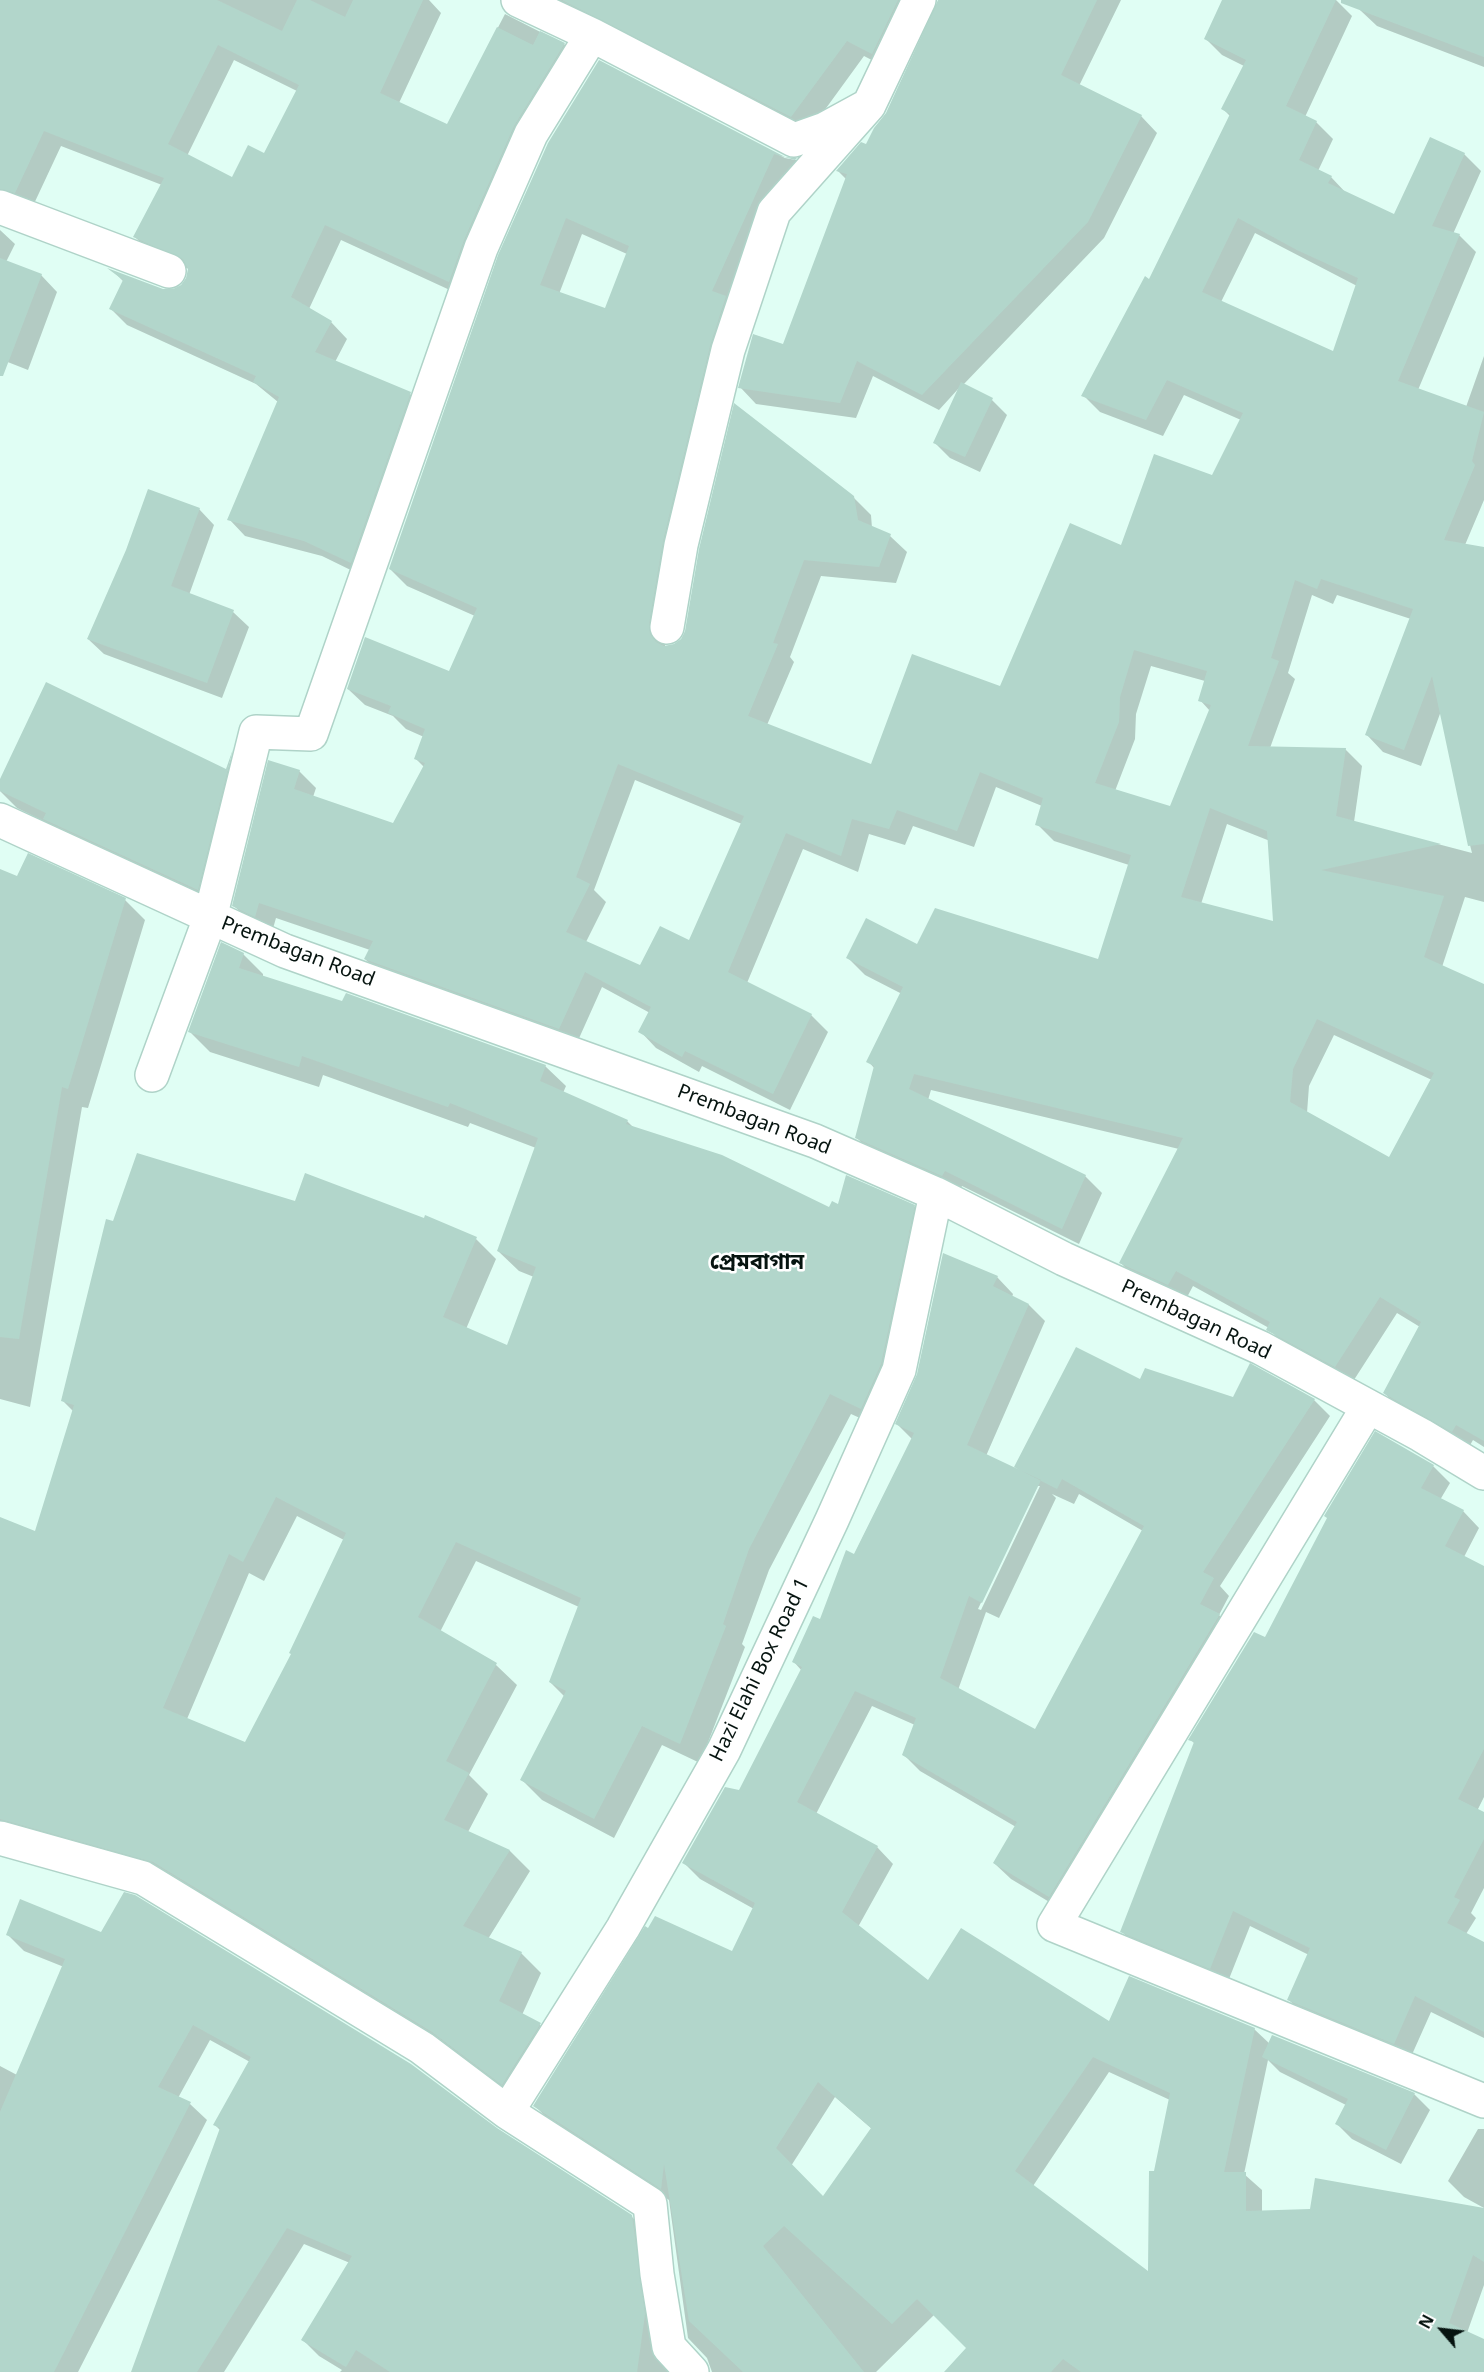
<!DOCTYPE html>
<html>
<head>
<meta charset="utf-8">
<style>
	body { margin:0 }
	#map { position:relative; width:1484px; height:2372px; overflow:hidden; background:#e0fef4; font-family:"Noto Sans",sans-serif }
	canvas { display:block }
	.north { position:absolute; left:1412px; top:2300px; width:60px; height:60px; -webkit-text-stroke:4px #fff; paint-order:stroke; rotate:298deg; font-size:16px; font-weight:700; line-height:24px; text-align:center; color:#061410 }
	.north::after { content:''; display:block; margin:auto; width:21px; height:27px; background:#061410; clip-path:polygon(50% 0,100% 100%,50% 72%,0 100%) }
</style>
</head>
<body>
<div id="map">
<canvas width="1484" height="2372"></canvas>
<div class="north">N</div>
</div>
<script>
const ctx = document.querySelector('canvas').getContext('2d');
ctx.lineJoin = 'round';
function fillPath(path, color) {
  ctx.fillStyle = color;
  ctx.fill(path, 'evenodd');
}
function strokePath(path, color, width, dash) {
  ctx.strokeStyle = color;
  ctx.lineWidth = width;
  ctx.lineCap = dash ? 'butt' : 'round';
  ctx.setLineDash(dash || []);
  ctx.stroke(path);
}
function drawText(font, color, halo, rows, align = 'center') {
  ctx.font = font + ' "Noto Sans","Noto Sans Bengali",sans-serif';
  ctx.lineWidth = 5;
  ctx.setLineDash([]);
  ctx.textBaseline = 'middle';
  ctx.strokeStyle = halo;
  ctx.fillStyle = color;
  for (const [text, x, y, turn = 0] of rows) {
    ctx.save();
    ctx.translate(x, y);
    ctx.rotate((+turn || 0) * Math.PI / 180);
    ctx.textAlign = isNaN(turn) ? turn : align;
    if (halo) ctx.strokeText(text, 0, 0);
    ctx.fillText(text, 0, 0);
    ctx.restore();
  }
}
fillPath(new Path2D(`
	M0,0h429l12,13 -42,90 48,23 58,-112 59,30 16,16 -115,237 -124,-57 -32,69 22,13 16,17 -12,23 75,32 16,16 -59,168 -45,-22 -77,-20 -16,-17 49,-117 -22,-18 -129,-59 -16,-16 13,-27 -11,-11 50,19 10,1 9,-5 6,-7 1,-10 -38,-16 -16,-16 27,-52 -101,-39 -29,62 -32,7zM234,60l63,31 -32,64 -32,24 -46,-23z
	M546,0h381l-38,69 -25,-13 -56,77z
	M939,0h182l-42,86 62,30 16,17 -53,105 -141,147 29,15 15,15 -27,57 -30,-14 -15,-15 24,-55 -20,22 -66,-34 -17,42 -100,-14 -16,-17 44,-42 63,-165 -9,-9 29,-26 20,-31z
	M1224,0h112l16,16 -47,101 11,5 17,17 -15,32 13,6 16,17 47,22 37,-77 33,15 17,17 -28,63 6,1 17,17 -58,138 48,17 18,-51v144l-19,45 19,4v257l-43,-95 -20,55 -38,-14 -16,-17 44,-116 -74,-24 -4,9 -21,-9 -24,78 7,6 -25,69 75,1 17,17 -8,56 118,31 -6,-24 18,5v68l-19,-5 -23,70 42,18v462l-11,-7 -4,7 -68,-38 -17,-16 36,-66 -23,-14 -45,70 -68,-37 -15,-18 -76,-42 -8,15 -48,-21 -16,-17 58,-114 -248,-59 -3,10 157,76 17,17 -23,51 -117,-58 -3,6 -85,-37 -17,-17 18,-69 -7,-8 34,-67 -37,-19 -17,-17 70,-12 181,15 30,-96 -75,-24 -17,-17 5,-18 -46,-19 -22,60 -61,-21 -8,19 -36,-11 -11,38 -55,-23 -56,134 64,32 17,17 -38,78 -88,-44 -3,6 -43,-24 -16,-17 10,-18 -48,-26 -26,58 -194,-69 -17,-17 5,-9 -94,-32 -4,14 -21,-10 -17,-16 65,-135 17,17 -3,9 80,28 31,-58 -8,-8 8,-22 -18,-8 -13,-13 -28,-11 -17,-16 102,-16 25,-57 -68,-30 -17,-17 209,-507 186,96 11,2 16,15 -22,-5 -125,471v6l10,-1 178,-149 18,18 1,13 18,8 17,16 -11,31 -75,-7 -31,81 4,5 -27,63 105,41 129,-78 121,-141 91,-70 28,-57 -57,-25 -21,41 -63,-24 -17,-17 67,-114 80,-165 -7,-7 21,-43 -22,-11 -17,-17zM1255,233l102,53 -23,67 -113,-51zM582,234l45,20 -21,56 -47,-16zM1151,666l54,15 -5,19 10,11 -40,97 -55,-17 20,-52 1,-25zM635,780l107,44 -52,118 -49,25 -55,-25 20,-40 -12,-12zM1227,824l43,17 4,82 -73,-19zM1334,1035l98,45 -42,79 -83,-46 2,-27z
	M1366,0h118v67l-107,-41 -17,-16z
	M0,230l15,14 -9,18 35,13 16,17 -29,78 -28,-11z
	M199,509l15,16 -25,70 44,17 16,15 -27,71 -118,-44 -16,-15z
	M233,752l18,18 -34,139 -152,-70 -14,-14 -34,-17 -17,-17v-8l227,-12z
	M0,871l18,7 107,22 20,20 -57,188 -6,-1 -52,300 -30,-8z
	M243,954l20,20v3l282,89 21,20 -3,7 64,28 7,7 196,81 9,-3h75l20,21 -52,201 -31,-14 -82,156 -27,74 3,3 -45,116 -38,-18 -48,93 -72,-38 -20,-20 43,-83 -15,-15 29,-75 -103,-46 -36,71 56,33 21,20 -48,90 19,19 -20,38 42,19 20,20 -42,68 33,14 20,20 -19,42 18,10 20,20 -37,59 -349,-222 -174,-50v-313l36,14 37,-122 -10,-10 51,-178 181,-21 181,37 20,20 -30,70 42,18 26,-70 -15,-6 -21,-20 38,-103 -66,-25 -2,4 -145,-52 -4,12 -109,-35 -20,-20zM297,1516l47,24 -52,115 -46,89 -59,-25 62,-146 15,8z
	M997,1277l16,17 -1,3 17,8 16,16 -59,135 36,17 -6,-6 124,-86 94,18 80,1 16,16 -110,170 9,10 -10,19 17,17 -170,280 -55,-33 -17,-16 22,-36 -96,-56 -17,-17 12,-29 -43,-19 -56,108 61,33 16,17 -35,63 71,55 180,41 145,6 16,15 3,-7 141,57 16,16 -29,54 -49,-25 -15,-15 9,-19 -66,-33 -12,-12 -24,114 18,16v22l222,-3v76l-17,48 17,8v31h-538l22,-24 -34,-33 -58,57h-164l-5,-14 -19,-20 -19,-138 -118,-78 -16,-16 197,-153 22,-44 -54,-30 -17,-17 57,-70 62,-121 -8,-9 27,-41 91,-182 -15,-15zM1036,1486h4l-59,124 -3,-1zM1052,1494l22,10 5,-10 64,37 -107,200 -78,-41 28,-78 13,6 57,-120zM1109,2072l61,28 -15,72 -6,102 -116,-88zM835,2097l37,32 -49,69 -32,-32z
	M1433,1466l17,17 -10,17 23,11 16,17 -15,29 20,11v229l-7,14 7,3v74l-13,25 5,5 -10,16 18,9v95l-53,-26 -21,47 -104,-42 -17,-17 20,-45 -59,-29 -23,58 -88,-36 -17,-16 73,-188 -5,-5 75,-100z
	M8,1935l488,194 135,87 17,17 20,139h-328l2,-2 -23,-14 -16,-16 47,-77 -46,-19 -80,128h-91l88,-241 -6,-6 35,-63 -40,-22 -32,58 12,6 17,16 -129,252h-70l-8,-50v-256l17,9 47,-108 -40,-16z
	M1478,2129h6v79l-20,-11 -16,-16z`), '#0003');
fillPath(new Path2D(`
	M0,0h217l65,31 15,-31h13l35,17 8,-17h70l-43,93 67,31 50,-97 36,18 7,-14 25,12 -51,83 -50,114 -15,42 -124,-57 -34,72 41,24 -17,31 96,40 -60,171 -47,-22 -77,-21 52,-123 -26,-15 3,-6 -147,-67 14,-29 -16,-12 56,21h10l8,-4 5,-7 2,-9 -5,-10 -50,-22 31,-59 -120,-47 -29,62 -15,-4zM218,45l81,40 -35,68 -16,-8 -16,32 -64,-33z
	M562,0h336l-26,54 -25,-13 -56,76z
	M938,0h159l-36,75 81,40 -54,107 -166,173 -65,-34 -17,42 -102,-15 15,-54 30,10 64,-170 -11,-3 25,-29 5,2 8,-16 12,-15z
	M1222,0h114l-50,106 31,15 -18,39 33,16 -4,7 66,31 36,-77 35,16 -33,73 28,8 -62,147 86,31 -12,49 3,4 -31,75 40,7v297l-16,2 -36,-170 -28,74 -39,-15 48,-126 -92,-30 -4,10 -22,-9 -24,78 8,3 -31,85 98,2 -10,68 105,28 -120,26 123,26 -20,61 60,27v457l-28,-16 -4,7 -69,-39 38,-71 -41,-25 -45,70 -69,-37 4,-8 -94,-51 -8,14 -49,-22 64,-125 -269,-64 -5,15 177,86 -24,54 -117,-58 -3,5 -87,-38 19,-72 -8,-4 37,-75 -57,-29 20,-40 51,26 18,-36 163,51 33,-104 -96,-30 8,-27 -63,-26 -23,59 -60,-21 -8,19 -37,-10 -11,37 -55,-23 -58,139 84,42 -39,80 -88,-43 -3,6 -44,-25 13,-25 -66,-35 -26,57 -195,-70 9,-18 -114,-38 -4,14 -23,-11 36,-146 32,10 -6,19 99,34 32,-60 -11,-4 11,-30 -37,-16 3,-7 -44,-17 18,-52 84,34 28,-63 -88,-39 109,-314 50,-112 51,-83 186,97 12,1 -2,2 -21,-6 -62,137 14,5 -16,50 -47,195 -14,83 1,10 6,8 8,4 10,-2 7,-5 4,-8 14,-82 35,-146 120,93 4,24 33,14 -12,33 -75,-7 -31,83 5,1 -30,72 123,48 41,-110 88,32 70,-163 51,22 33,-91 58,21 31,-62 -76,-33 -21,40 -65,-24 64,-120 4,3 81,-165 -9,-5 25,-49 -42,-21zM566,218l63,28 -24,62 -65,-23zM1238,218l59,32 61,28 -25,73 -131,-59zM1134,650l73,21 -9,30 13,4 -41,101 -75,-23 24,-61 1,-25zM618,764l126,52 -55,124 -29,-14 -20,39 -74,-33 24,-48 -14,-7zM1210,808l57,23 6,90 -92,-24zM1317,1019l117,54 -45,84 -99,-55 3,-33z
	M1341,0h143v57l-143,-54z
	M0,258l42,16 -39,102h-3z
	M961,382l32,16 -28,59 -32,-14z
	M148,489l52,19 -29,78 63,24 -27,73 -120,-44 39,-89z
	M46,682l180,87 7,-20 -35,141 -155,-71 3,-6 -46,-22v-12z
	M28,853l98,45 -58,191 -6,-2 -43,252 -19,-2v-468l17,7z
	M221,942l23,11 -5,15 103,33 4,-8 200,72 -6,16 88,39 -2,4 96,31 107,52 3,-6 6,3 8,-29 69,30 -34,159 -20,45 -31,-15 -81,155 -26,75 3,2 -46,118 -38,-18 -48,93 -74,-39 46,-89 -17,-9 32,-84 -125,-56 -38,75 79,46 -51,98 23,12 -25,47 66,30 -47,76 59,26 -23,49 42,22 -39,62 -70,-53 -279,-170 -153,-43v-302l35,14 39,-126 -13,-4 45,-182 7,2 24,-68 158,48 10,-28 119,45 1,-3 52,22 -34,80 64,28 29,-78 -39,-16 41,-113 -88,-35 -2,4 -146,-51 -3,11 -111,-35zM276,1497l70,36 -57,120 2,1 -46,88 -82,-34 66,-154 14,8z
	M943,1253l55,23 -5,10 36,18 -62,141 74,35 -59,123 -13,-7 -29,82 95,51 109,-203 -82,-47 -5,10 -43,-22 62,-120 64,32 5,-11 88,29 17,-34 65,36 -112,173 11,6 -14,26 20,10 -171,283 -56,-34 24,-41 -115,-67 14,-37 -61,-27 -58,111 81,44 -36,66 86,68 33,-52 148,93 20,-45 126,52 -31,144h22v39l64,-2 5,-31 169,30v54l-11,-7 -24,68 35,16v33h-403l-18,-13 -12,13h-107l22,-24 -49,-49 -25,25 -108,-98 -21,20 101,126h-121l-54,-51 -25,-157 -3,25 -128,-83 112,-180 3,2 7,-12 77,35 23,-48 -73,-40 43,-76 14,3 63,-123 -10,-5 21,-46 7,3 26,-69 8,4 60,-121 -19,-9 22,-50zM1093,2057l77,36 -16,78h-5l-1,100 -133,-100zM818,2082l53,46 -48,68 -47,-48z
	M1375,1431l59,34 -13,23 43,22 -19,36 39,20v183l-26,50 26,13v27l-30,58 6,3 -13,23 37,19v90l-69,-36 -21,48 -107,-44 23,-52 -77,-37 -23,58 -90,-37 74,-190 -6,-2 66,-108 11,5 62,-119 -3,-2z
	M124,1892l11,3 276,169 86,64 135,87 13,99 -8,58h-247l-34,-22 -10,17 -45,-27 51,-84 -65,-28 -90,144h-66l89,-244 -7,-3 38,-68 -58,-32 -35,62 33,15 -137,270h-54v-260l65,-153 -59,-24 14,-36 81,33z
	M1272,2035l143,58 -29,57 -51,-26 13,-25 -86,-42z`), '#b2d6cb');
const street = new Path2D(`
	M518,0l74,35
	M0,207l169,64
	M667,627l14,-82 47,-195 46,-138 95,-107 50,-105
	M0,820l285,131 530,190 121,53 128,65 197,89 160,87 63,38
	M152,1075l58,-157 46,-186 55,2 170,-486 50,-114 61,-99 202,105 31,-11 44,-24
	M1368,1407l-314,518 430,176
	M0,1838l143,40 279,170 85,64 143,92 7,70 12,73 23,25
	M507,2112l116,-184 101,-178 108,-230 67,-150 37,-176`);
strokePath(street, '#afd3c8', 36);
strokePath(street, '#fff', 33);
drawText('20px', '#061410', '#fff', [
	["Prembagan Road",298,952,21],
	["Prembagan Road",754,1120,21],
	["Prembagan Road",1196,1320,25],
	["Hazi Elahi Box Road 1",760,1670,-64]
]);
drawText('bold 22px', '#061410', '#fff', [
	["প্রেমবাগান",757,1263]
]);
</script>
</body>
</html>
